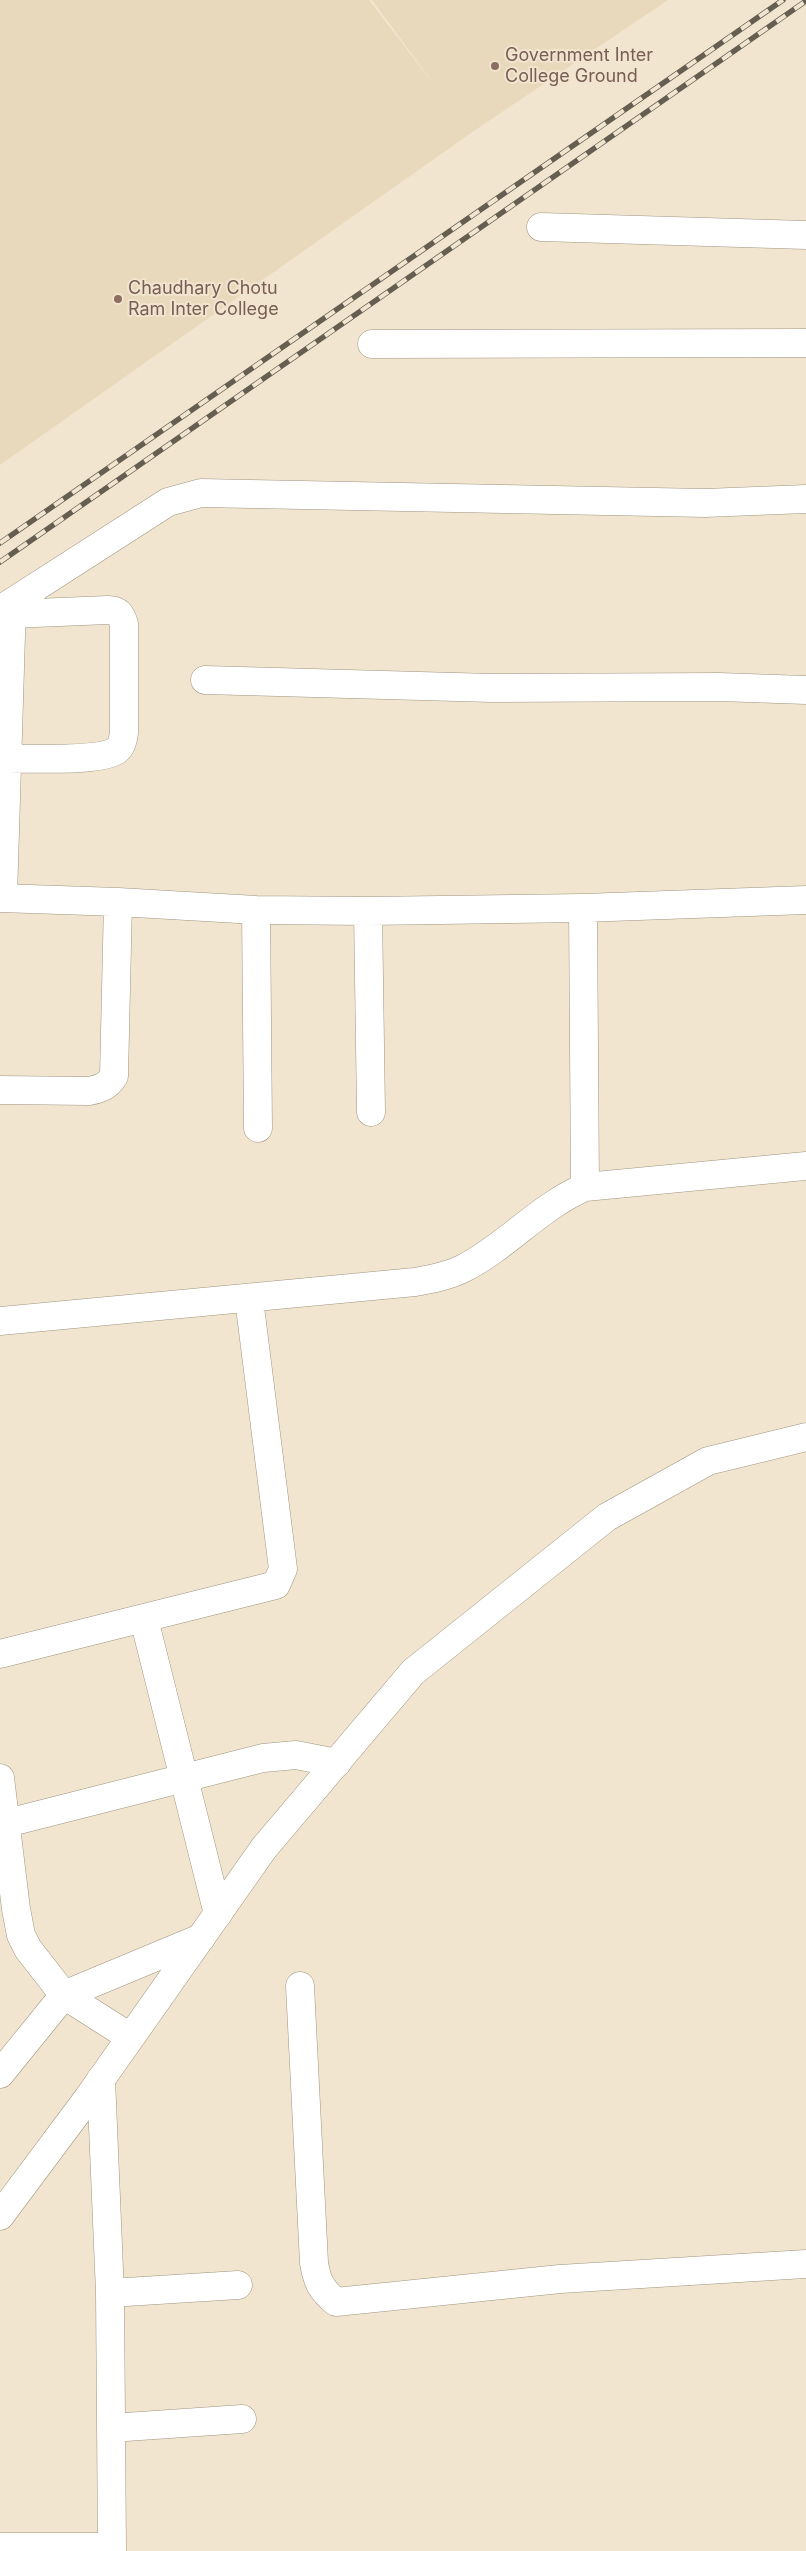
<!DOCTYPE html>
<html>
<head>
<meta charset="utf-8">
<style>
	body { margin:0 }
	canvas { display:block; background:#f1e5cf }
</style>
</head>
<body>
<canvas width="806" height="2551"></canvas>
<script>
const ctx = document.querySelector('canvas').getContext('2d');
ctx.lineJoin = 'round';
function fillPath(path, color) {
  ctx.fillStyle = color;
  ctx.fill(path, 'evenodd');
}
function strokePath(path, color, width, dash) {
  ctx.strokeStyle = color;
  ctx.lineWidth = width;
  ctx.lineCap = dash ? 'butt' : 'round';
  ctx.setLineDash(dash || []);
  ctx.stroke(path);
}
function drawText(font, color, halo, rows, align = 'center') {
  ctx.font = font + ' Inter,sans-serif';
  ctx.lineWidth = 4;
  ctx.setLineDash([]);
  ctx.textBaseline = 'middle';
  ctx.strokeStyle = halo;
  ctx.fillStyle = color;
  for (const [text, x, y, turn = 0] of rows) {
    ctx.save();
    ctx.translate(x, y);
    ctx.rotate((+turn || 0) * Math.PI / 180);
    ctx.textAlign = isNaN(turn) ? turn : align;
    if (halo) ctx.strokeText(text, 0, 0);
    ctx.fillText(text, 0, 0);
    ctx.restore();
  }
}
fillPath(new Path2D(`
	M0,0h369l70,91 -67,-91h296l-197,133 -471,332z`), '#e9d9bc');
const minor = new Path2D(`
	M541,227l265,8
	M372,344l434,-1
	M0,610l168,-108 33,-9 504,10 101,-4
	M205,680l287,8 227,-1 87,3
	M8,759c22,-1 94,3 109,-9 5,-4 6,-11 7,-17v-109c-3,-10 -6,-14 -16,-14l-97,4
	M3,897l9,-295
	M0,898l118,4 -4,174c-6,10 -14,13 -25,15l-89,-1
	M118,902l138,8 112,1 215,-3 223,-8
	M583,908l2,279
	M256,910l2,218
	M368,911l3,201
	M0,1321l415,-39c16,-3 34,-6 49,-14 43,-22 75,-61 121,-81l221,-21
	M144,1619l74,295
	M0,1654l276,-69 7,-16 -34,-270
	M0,1778l16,131 5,26 7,14 36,46 66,42
	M7,1823l256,-65 33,-3 41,8
	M300,1986l14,277c3,18 7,27 22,39l224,-23 246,-15
	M0,2074l64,-79 137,-57
	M101,2079l9,214 2,258
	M110,2293l128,-8
	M111,2428l131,-9
	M0,2547h112`);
const major = new Path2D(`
	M0,2216l88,-118 176,-250 149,-176 194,-155 101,-56 98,-24`);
strokePath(minor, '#a09480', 29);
strokePath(major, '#a09480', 29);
strokePath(minor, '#fff', 28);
strokePath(major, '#fff', 28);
const rail = new Path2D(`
	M0,543l783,-543
	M0,562l806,-561`);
strokePath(rail, '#655e51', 5.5);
strokePath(rail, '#f1e5cf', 4, [11]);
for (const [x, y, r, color] of [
	[495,66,5,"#8d6e63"],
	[118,299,5,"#8d6e63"]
]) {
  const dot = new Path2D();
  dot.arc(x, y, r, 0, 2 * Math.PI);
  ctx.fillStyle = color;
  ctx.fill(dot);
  strokePath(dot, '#f1e5cf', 2);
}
drawText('18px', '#785e54', '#f1e5cf', [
	["Government Inter",505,56],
	["College Ground",505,77],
	["Chaudhary Chotu",128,289],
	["Ram Inter College",128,310]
], 'left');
</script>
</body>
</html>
